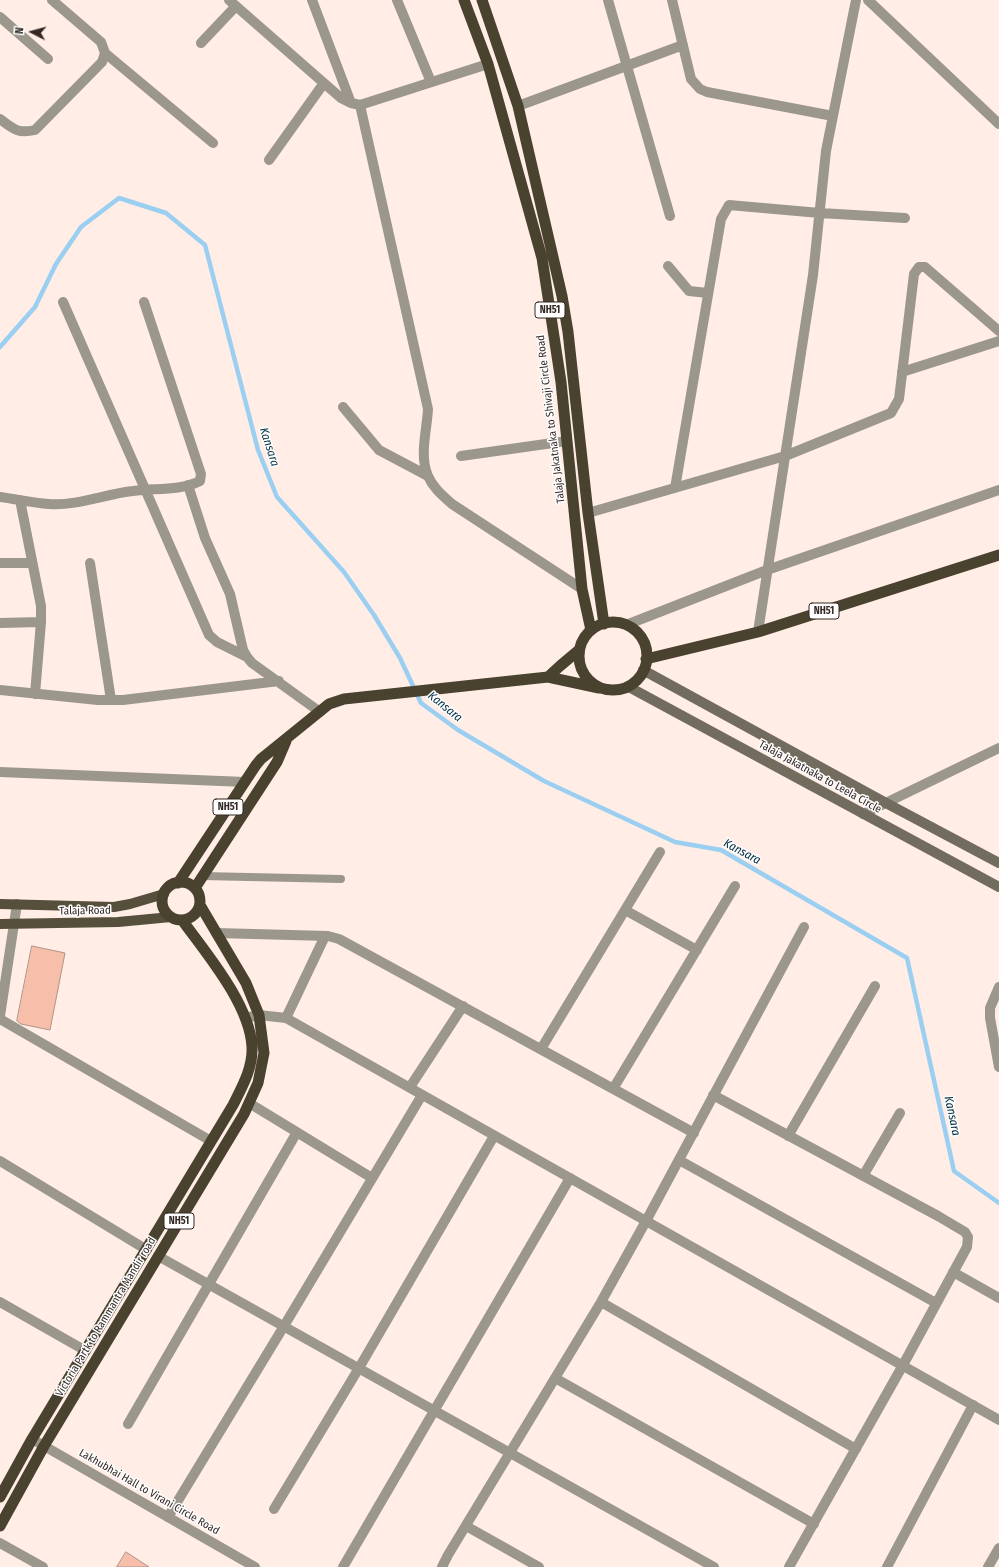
<!DOCTYPE html>
<html>
<head>
<meta charset="utf-8">
<style>
	body { margin:0 }
	#map { position:relative; width:999px; height:1567px; overflow:hidden; background:#ffede6; font-family:"Fira Sans Condensed",sans-serif }
	canvas { display:block }
	.north { position:absolute; left:12px; top:12px; width:40px; height:40px; -webkit-text-stroke:3px #fefefe; paint-order:stroke; rotate:276deg; font-size:11px; font-weight:700; line-height:16px; text-align:center; color:#342925 }
	.north::after { content:''; display:block; margin:auto; width:14px; height:18px; background:#342925; clip-path:polygon(50% 0,100% 100%,50% 72%,0 100%) }
</style>
</head>
<body>
<div id="map">
<canvas width="999" height="1567"></canvas>
<div class="north">N</div>
</div>
<script>
const ctx = document.querySelector('canvas').getContext('2d');
ctx.lineJoin = 'round';
function strokePath(path, color, width, dash) {
  ctx.strokeStyle = color;
  ctx.lineWidth = width;
  ctx.lineCap = dash ? 'butt' : 'round';
  ctx.setLineDash(dash || []);
  ctx.stroke(path);
}
function fillPath(path, color) {
  ctx.fillStyle = color;
  ctx.fill(path, 'evenodd');
}
function drawText(font, color, halo, rows, align = 'center') {
  ctx.font = font + ' "Fira Sans Condensed",sans-serif';
  ctx.lineWidth = 3;
  ctx.setLineDash([]);
  ctx.textBaseline = 'middle';
  ctx.strokeStyle = halo;
  ctx.fillStyle = color;
  for (const [text, x, y, turn = 0] of rows) {
    ctx.save();
    ctx.translate(x, y);
    ctx.rotate((+turn || 0) * Math.PI / 180);
    ctx.textAlign = isNaN(turn) ? turn : align;
    if (halo) ctx.strokeText(text, 0, 0);
    ctx.fillText(text, 0, 0);
    ctx.restore();
  }
}
strokePath(new Path2D(`
	M0,347l35,-40 21,-43 25,-37 38,-29 47,15 39,32 53,205 19,47 67,75 30,43 26,43 21,45 37,27 86,51 131,61 46,8 186,108 47,213 45,32`), '#9bcff1', 4.5);
const building = new Path2D(`
	M32,946l33,7 -15,77 -29,-6 -4,-3z
	M126,1552l23,15h-32z`);
fillPath(building, '#f7beaa');
strokePath(building, '#af948a', 1);
strokePath(new Path2D(`
	M202,876l139,3`), '#9b978c', 8);
strokePath(new Path2D(`
	M229,0l112,98 10,5 9,2 128,-41
	M312,0l39,103
	M397,0l34,82
	M608,0l62,216
	M672,0l19,79 9,10 7,3 126,24
	M868,0l131,124
	M0,17l48,42
	M201,43l35,-37
	M105,53l108,90
	M360,105l68,304c-1,21 -9,47 0,67 5,12 15,20 24,28l130,85
	M518,106l165,-61
	M0,119c13,10 18,15 35,11l67,-68 3,-9 -4,-11 -49,-42
	M269,160l55,-77
	M668,266l21,25 19,2
	M63,302l146,333 8,7 30,15
	M902,372l97,-31
	M343,407l36,43 49,26
	M461,456l106,-15
	M188,485l17,53 25,56 13,56 4,7 5,6 68,49
	M675,488l46,-269 8,-14 91,8 85,5
	M0,497c16,2 32,6 49,7 28,2 56,-10 84,-13 22,-3 47,0 67,-10l1,-7 -57,-172
	M20,500l21,106v16l-6,72
	M588,513l197,-57 106,-43 8,-14 15,-125 5,-7h6l74,64
	M0,563h32
	M90,563l21,137
	M0,623l41,-1
	M626,625l141,-55 232,-80
	M758,632l55,-357 13,-124 30,-151
	M0,690l98,10h25l156,-19
	M0,772l245,10
	M863,814l136,-66
	M625,910l72,40
	M216,933l112,3 11,3 355,194
	M999,987l-9,21v10l9,49
	M0,1016l17,-112
	M286,1018l39,-82
	M0,1019l211,122
	M541,1049l119,-197
	M410,1087l53,-81
	M613,1089l122,-203
	M713,1095l225,121 27,16 3,5 -1,10 -64,118 -114,202
	M249,1103l123,75
	M788,1136l87,-150
	M679,1160l257,143
	M0,1161l147,89
	M863,1176l37,-63
	M158,1256l556,311
	M953,1272l46,26
	M0,1302l86,49
	M601,1302l255,147
	M555,1378l259,146
	M128,1424l169,-292
	M274,1509l85,-141 135,-232
	M168,1517l116,-191 138,-231
	M466,1526l73,41
	M0,1543l43,24
	M343,1567l227,-389
	M442,1567l6,-12 153,-253 45,-81 158,-294
	M887,1567l86,-162
	M988,1567l11,-19`), '#9b978c', 10);
strokePath(new Path2D(`
	M245,1018l14,-3 27,3 713,402
	M32,1439l223,128`), '#9b978c', 10);
strokePath(new Path2D(`
	M643,670l243,133 113,60
	M629,687l370,200`), '#716c5d', 10);
strokePath(new Path2D(`
	M0,904l114,3 16,-3 34,-10
	M0,924l118,-2 53,-5`), '#554f3c', 10);
strokePath(new Path2D(`
	M464,0l24,64 54,194 19,124 21,207 9,41
	M482,0l36,106 44,190 6,36 20,181 16,111
	M579 656a34 34 0 1 1 68 0a34 34 0 1 1-68 0Z
	M646,659l112,-27 241,-77
	M548,677l12,-11 19,-16
	M162 901a19 19 0 1 1 38 0a19 19 0 1 1-38 0Z
	M178,883l78,-118 5,-6 68,-55 15,-5 204,-22 51,11
	M195,888l82,-126 9,-21
	M0,1497l32,-58 201,-334c9,-18 20,-37 19,-58 -2,-42 -45,-93 -70,-127
	M0,1526l44,-80 200,-332 14,-31 6,-30 -5,-38 -13,-32 -46,-78`), '#48422e', 11);
for (const [x, y, w] of [
	[550,310,30],
	[824,611,30],
	[228,807,30],
	[179,1221,30]
]) {
  const box = new Path2D();
  box.roundRect(x - w / 2, y - 8, w, 16, 3);
  ctx.fillStyle = '#fefefe';
  ctx.fill(box);
  strokePath(box, '#342925', 1);
}
drawText('bold 10px', '#342925', null, [
	["NH51",550,310],
	["NH51",824,611],
	["NH51",228,807],
	["NH51",179,1221]
]);
drawText('11px', '#342925', '#fefefe', [
	["Talaja Jakatnaka to Shivaji Circle Road",551,419,-97],
	["Talaja Jakatnaka to Leela Circle",820,777,29],
	["Talaja Road",85,911,-1],
	["Victoria Partk to Rammantra Mandir road",106,1317,-59],
	["Lakhubhai Hall to Virani Circle Road",149,1492,30]
]);
drawText('italic 12px', '#002d43', '#fefefe', [
	["Kansara",269,447,72],
	["Kansara",445,707,39],
	["Kansara",742,852,28],
	["Kansara",952,1116,78]
]);
</script>
</body>
</html>
